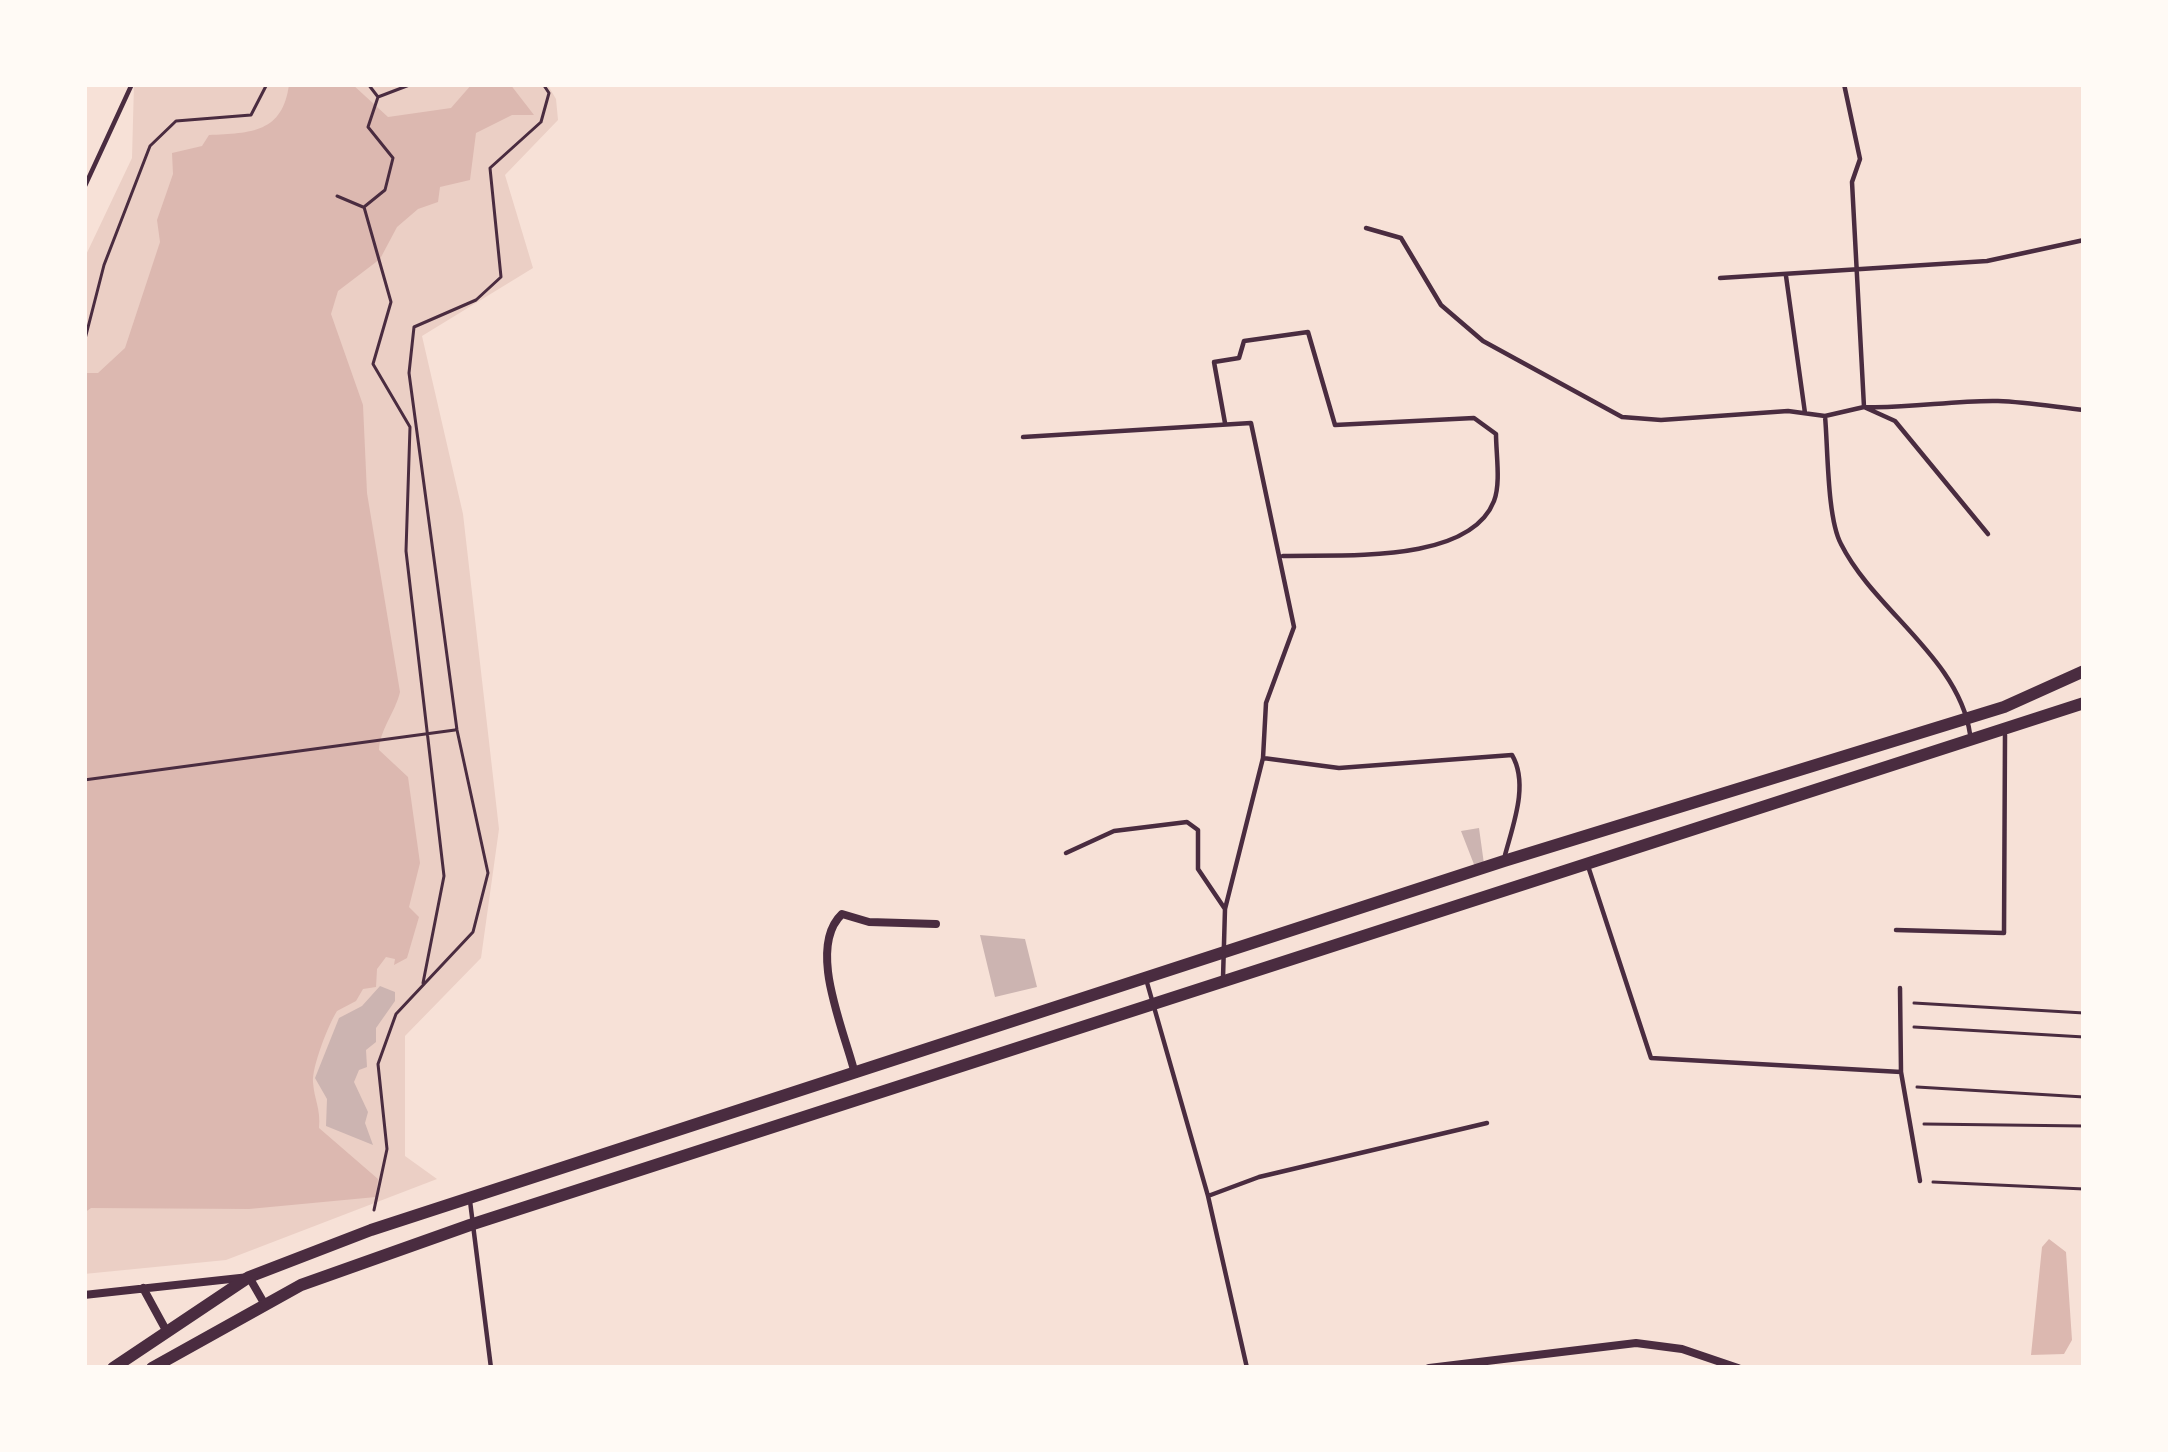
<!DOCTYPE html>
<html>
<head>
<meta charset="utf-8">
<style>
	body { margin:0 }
	#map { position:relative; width:2168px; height:1452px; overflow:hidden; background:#f7e1d7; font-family:Figtree,sans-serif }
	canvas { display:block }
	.frame { position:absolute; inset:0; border:87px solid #fffaf5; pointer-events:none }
</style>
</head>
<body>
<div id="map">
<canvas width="2168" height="1452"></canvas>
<div class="frame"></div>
</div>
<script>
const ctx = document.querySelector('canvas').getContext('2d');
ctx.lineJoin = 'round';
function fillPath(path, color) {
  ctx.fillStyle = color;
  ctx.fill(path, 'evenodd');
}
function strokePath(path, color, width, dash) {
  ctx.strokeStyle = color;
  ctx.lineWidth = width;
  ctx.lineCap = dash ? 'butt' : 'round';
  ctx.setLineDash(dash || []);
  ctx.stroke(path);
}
fillPath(new Path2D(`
	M134,84h413l9,15 2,21 -53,55 28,93 -111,68 41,178 36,315 -18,129 -76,78v120l32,23 -211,81 -142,14v-1015l48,-101z`), '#ebcfc5');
fillPath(new Path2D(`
	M289,84h63l36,33 63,-9 21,-24h38l24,31h-22l-36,18 -6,47 -30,7 -2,15 -20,7 -21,18 -17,32 -42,32 -7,23 32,91 4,88 33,199c-5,21 -20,37 -21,58l29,27 12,86 -11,44 10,10 -12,41 -13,7 1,-6 -9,-2 -9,12 -1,18 -13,2 -7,12 -19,10c-9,14 -25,56 -24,71 1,17 8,27 6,46l59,51 -2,18 -127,12 -158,-1 -7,5v-840h14l27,-25 35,-106 -3,-22 16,-46 -1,-21 30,-7 7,-11c42,-2 74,-2 80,-51z
	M2049,1239l17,13 6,88 -8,14 -33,1 11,-108z`), '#dcb8b0');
fillPath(new Path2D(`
	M1479,828l5,36 -9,3 -14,-36z
	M980,935l45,4 12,48 -42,10z
	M380,986l15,6v9l-19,27v14l-10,8 1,17 -8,3 -5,12 14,30 -3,11 8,22 -47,-19 1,-27 -12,-21 24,-60 23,-12z`), '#ccb4b1');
strokePath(new Path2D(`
	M368,84l10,13 34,-13
	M378,97l-10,30 25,31 -8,32 -21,17 27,95 -18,62 37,63 -4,124 38,325 -21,107
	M337,196l26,11
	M84,343l20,-78 46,-119 26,-25 75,-6 16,-31
	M84,780l371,-50
	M1914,1003l170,10
	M1914,1027l170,10
	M1917,1087l167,10
	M1924,1124l160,2
	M1933,1182l151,7
	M374,1210l13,-61 -9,-85 18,-50 77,-82 15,-59 -31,-143 -48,-357 5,-46 62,-27 25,-23 -11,-109 51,-46 8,-29 -6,-9`), '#4a2c40', 3);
strokePath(new Path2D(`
	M1844,84l16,75 -8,23 12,225c46,2 88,-7 134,-6 28,1 58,6 86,9
	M84,188l48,-104
	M1366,228l35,10 40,67 42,36 139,76 39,3 127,-9 37,5
	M1786,276l19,137
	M1720,278l267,-17 97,-21
	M1225,423l-11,-61 25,-4 5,-17 64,-9 27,93 139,-7 22,16c0,20 5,49 -2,67 -25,64 -155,53 -211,55
	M1023,437l228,-14 43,204 -28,76 -3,55 -38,151 -2,69
	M1970,734c-11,-76 -96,-124 -129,-190 -14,-26 -13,-96 -16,-128l39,-9 31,14 93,113
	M1263,758l76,10 173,-13c17,29 1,70 -7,100
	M1066,853l48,-22 73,-9 11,8v39l27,40
	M1588,866l63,192 250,14
	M1896,930l108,3 1,-198
	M1146,979l62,217 39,172
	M1900,988l1,84 19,109
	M1208,1196l51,-19 228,-54
	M470,1201l21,167`), '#4a2c40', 4.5);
strokePath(new Path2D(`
	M855,1074c-10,-42 -49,-126 -13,-160l27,8 67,2
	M143,1288l24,44
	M84,1295l165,-18 15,26
	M1429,1368l207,-25 46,6 56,19`), '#4a2c40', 8);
strokePath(new Path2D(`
	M113,1368l136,-91 122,-47 1133,-369 500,-154 80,-36
	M152,1368l149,-83 169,-60 1614,-522`), '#4a2c40', 12);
</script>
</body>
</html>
